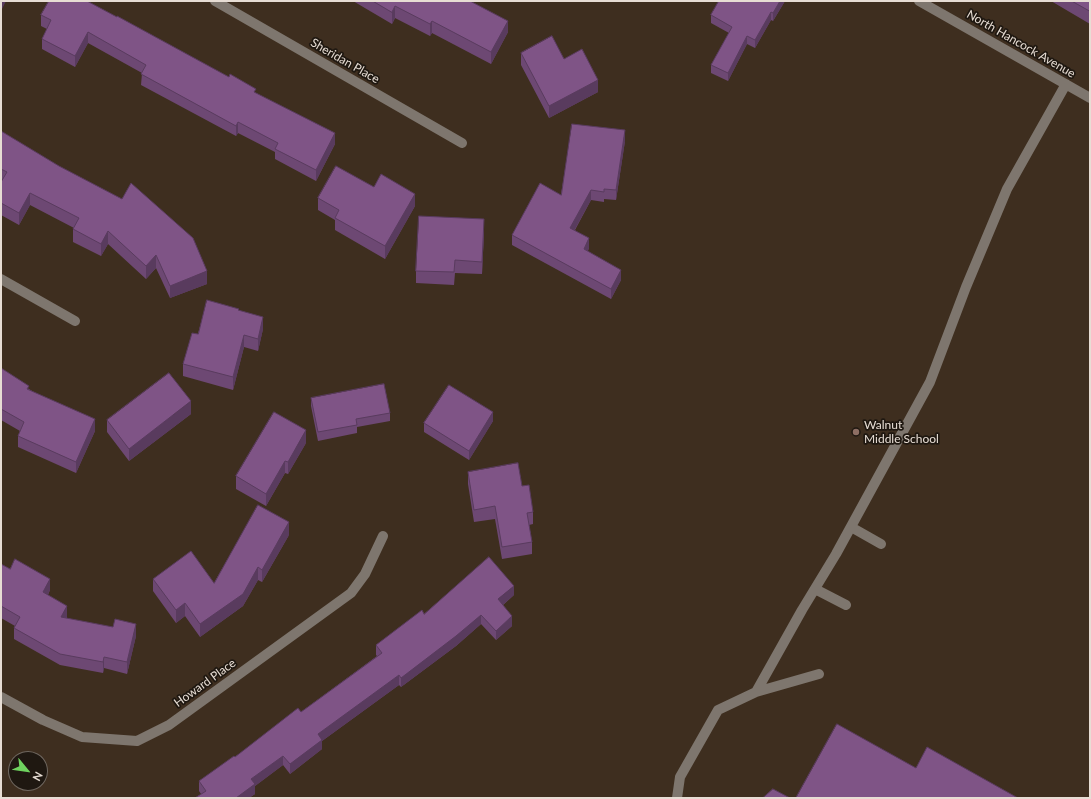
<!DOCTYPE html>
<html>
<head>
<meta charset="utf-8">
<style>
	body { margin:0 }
	#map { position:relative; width:1091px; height:799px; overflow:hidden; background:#3e2e1f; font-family:Lato,sans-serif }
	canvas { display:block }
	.frame { position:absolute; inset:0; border:2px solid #e7ddd4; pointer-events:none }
	.north { position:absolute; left:8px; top:751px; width:40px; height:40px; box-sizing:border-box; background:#1f1811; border:1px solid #6f675f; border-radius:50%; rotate:119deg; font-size:11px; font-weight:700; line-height:16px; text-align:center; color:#e7ddd4 }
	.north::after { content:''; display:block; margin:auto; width:14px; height:18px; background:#6fd35f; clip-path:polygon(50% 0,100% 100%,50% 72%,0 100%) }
</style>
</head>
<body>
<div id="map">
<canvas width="1091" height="799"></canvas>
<div class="frame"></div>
<div class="north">N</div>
</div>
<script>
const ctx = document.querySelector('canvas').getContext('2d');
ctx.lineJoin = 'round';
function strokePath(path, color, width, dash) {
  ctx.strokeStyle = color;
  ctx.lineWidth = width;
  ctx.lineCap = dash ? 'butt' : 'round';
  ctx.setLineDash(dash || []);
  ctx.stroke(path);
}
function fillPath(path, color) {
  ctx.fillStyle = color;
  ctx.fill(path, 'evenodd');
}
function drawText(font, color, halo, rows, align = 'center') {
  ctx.font = font + ' Lato,sans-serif';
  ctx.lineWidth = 3.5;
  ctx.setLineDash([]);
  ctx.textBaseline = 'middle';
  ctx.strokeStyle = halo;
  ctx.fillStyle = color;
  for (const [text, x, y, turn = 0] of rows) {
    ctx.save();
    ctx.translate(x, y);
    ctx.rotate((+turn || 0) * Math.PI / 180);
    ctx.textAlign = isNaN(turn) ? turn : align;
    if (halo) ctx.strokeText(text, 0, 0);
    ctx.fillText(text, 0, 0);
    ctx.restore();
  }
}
strokePath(new Path2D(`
	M215,1l247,142
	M919,1l171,97
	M1,279l74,42
	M851,527l30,17
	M815,589l31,16
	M756,692l63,-18
	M1,697l42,23 39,17 55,4 32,-16 182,-132 14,-19 18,-38
	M677,798l3,-21 38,-67 38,-18 46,-82 34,-56 94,-172 36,-95 41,-98 59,-105`), '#7e766e', 10);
fillPath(new Path2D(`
	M353,1h117l38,31 -17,32 -59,-31 -2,3 -35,-18 -3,6z
	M719,1h66l-12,20 -2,-1 -16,28 -8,-4 -19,37 -17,-8v-8l18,-32 -18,-10v-8z
	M1051,1h39v23z
	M41,15l215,78 79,51 -19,37 -41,-22v-7l-37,-19 -2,3 -95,-51 1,-12 -54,-30 -13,24 -33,-18v-10l5,-10 -6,-3z
	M521,53l43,6 34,33 -49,26 -28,-53z
	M1,131l206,153 -37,14 -14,-30 -10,11 -38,-35 -7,12 -28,-14v-13l1,-1 -44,-23 -11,20 -18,-10z
	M625,141l-9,59 -12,-1v3l-13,-2 -16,30 14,18 -1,3 33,29 -10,19 -99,-54v-10l49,-40z
	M374,187l41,19 -30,53 -50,-29v-10l-17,-10v-12z
	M484,232l-2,42 -27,-1 -1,12 -38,-2v-12z
	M239,310l24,19 -5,22 -14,-4 -11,43 -50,-14v-12l15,-30z
	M1,368l28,21 66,42 -19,42 -58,-26v-11l2,-5 -19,-11z
	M311,398l79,15v8l-33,6v6l-39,8 -7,-35z
	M191,414l-62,47 -22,-29v-12z
	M493,421l-24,39 -45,-28v-9z
	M306,443l-18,31 -3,-1 -19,33 -30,-17v-13z
	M468,472l54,14 11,26v12l-4,1 3,17v12l-30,5 -7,-40 -21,3 -6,-38z
	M289,535l-27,47 -4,-2 -15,26 -43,31 -15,-21 -9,7 -23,-32v-12l61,4z
	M1,564l49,26 -2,5 19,22v1l69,18 -9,38 -23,-6 -1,5 -43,-8 -46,-26v-11l1,-2 -14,-8z
	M514,595l-11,10 9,21 -16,14 -15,-16 -25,22 -55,41 -2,-2 -77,56v8l-32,25 -7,-9 -28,21v8l-6,4h-54l6,-4 -2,-3v-10l102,-69 76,-56 -1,-1v-10l48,-31z`), '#6d4873');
fillPath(new Path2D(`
	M1,1h5l-5,10z
	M780,1h5l-12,20v-8z
	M395,6v12l-3,6v-12z
	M771,12v8l-16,28v-8z
	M432,21v12l-2,3v-12z
	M508,21v11l-17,32v-12z
	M88,32v11l-13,24v-11z
	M747,36v8l-19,37v-8z
	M598,80v12l-49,26v-12z
	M238,122v11l-2,3v-10z
	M625,130v11l-9,59v-10z
	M335,133v11l-19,37v-11z
	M591,190v10l-21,38v-10z
	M30,193v12l-11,20v-12z
	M415,194v12l-30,53v-13z
	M484,219v13l-2,42v-12z
	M108,231v13l-7,12v-12z
	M589,238v10l-5,11v-10z
	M156,255v13l-10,11v-13z
	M621,270v10l-10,19v-10z
	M207,271v13l-37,14v-12z
	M263,317v12l-5,22v-12z
	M244,335v12l-11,43v-13z
	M191,401v13l-62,47v-12z
	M493,412v9l-24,39v-9z
	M95,419v12l-19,42v-11z
	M306,430v13l-18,31v-12z
	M285,461v12l-19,33v-12z
	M289,522v13l-27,47v-12z
	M258,567v13l-15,26 -43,31v-13z
	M50,579v11l-7,14v-12z
	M514,586v9l-16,14v-10z
	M185,603v13l-9,7v-13z
	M67,606v11l-6,11v-11z
	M481,615v9l-25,22 -55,41v-9z
	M512,616v10l-16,14v-9z
	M136,624v12l-9,38v-12z
	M104,657v11l-1,5v-11z
	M399,675v10l-77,56v8l-32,25v-10l28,-30z
	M283,756v9l-28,21v8l-6,4h-13l15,-19z`), '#593b5e');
const building = new Path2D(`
	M49,1h38l30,16v-1l112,61 1,-3 26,15 -2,3 81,41 -19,37 -41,-21 3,-6 -40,-21 -2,4 -95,-52 5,-9 -58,-33 -13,24 -33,-17 9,-19 -10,-5z
	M373,1h97l38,20 -17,31 -59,-31 -2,3 -35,-18 -3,6z
	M719,1h61l-7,12 -2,-1 -16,28 -8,-4 -19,37 -17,-8 21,-38 -21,-12z
	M1072,1h18v10z
	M552,36l12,23 18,-10 16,31 -49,26 -28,-53z
	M572,124l53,6 -9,60 -12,-1v3l-13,-2 -21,38 19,10 -5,11 37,21 -10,19 -99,-54 28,-52 21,12z
	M1,131l58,35 63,33 9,-16 62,55 14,33 -37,15 -14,-31 -10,11 -38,-35 -7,13 -28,-15 6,-11 -49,-25 -11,20 -18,-10v-21l6,-10 -6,-3z
	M336,166l38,21 7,-13 34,20 -30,52 -50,-28 4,-8 -21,-12z
	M419,216l65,3 -2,43 -27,-2 -1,12 -38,-1z
	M207,300l32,9 -1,1 25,7 -5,22 -14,-4 -11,42 -50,-13 9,-31 6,1z
	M1,368l28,18 -2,3 68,30 -19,43 -58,-26 6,-14 -23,-13z
	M169,373l22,28 -62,48 -22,-29z
	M384,384l6,29 -34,6 1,6 -39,7 -7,-34z
	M449,385l44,27 -24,39 -45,-28z
	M274,412l32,18 -18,32 -3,-1 -19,33 -30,-18z
	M518,463l4,23 7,-1 4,27 -6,1 5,29 -30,5 -7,-41 -21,4 -6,-38z
	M258,505l31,17 -27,48 -4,-3 -15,27 -43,30 -15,-21 -9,7 -23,-31 38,-28 23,32z
	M489,557l25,29 -16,13 14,17 -16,15 -15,-16 -25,21 -55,42 -2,-3 -81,59 4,6 -32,24 -7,-8 -32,23 4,5 -19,14h-41l11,-7 -7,-10 35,-25 1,1 63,-49 3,4 81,-59 -6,-8 46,-35 2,4z
	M15,559l35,20 -7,13 24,14 -6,11 52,10 2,-8 21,5 -9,38 -23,-5 -1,5 -43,-8 -46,-26 6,-11 -19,-11v-42l9,5z
	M837,724l79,44 11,-21 91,51h-222z
	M773,789l17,9h-27z`);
fillPath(building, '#7f5486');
strokePath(building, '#593b5e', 1);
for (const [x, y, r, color] of [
	[856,432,4,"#8d6e63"]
]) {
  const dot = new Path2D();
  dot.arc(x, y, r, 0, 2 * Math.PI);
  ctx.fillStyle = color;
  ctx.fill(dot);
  strokePath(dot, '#1f1811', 1.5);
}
drawText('12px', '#e7ddd4', '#1f1811', [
	["North Hancock Avenue",1021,44,30],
	["Sheridan Place",345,61,30],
	["Howard Place",205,683,-36]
]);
drawText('12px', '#e7ddd4', '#1f1811', [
	["Walnut",864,425],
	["Middle School",864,439]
], 'left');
</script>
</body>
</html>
